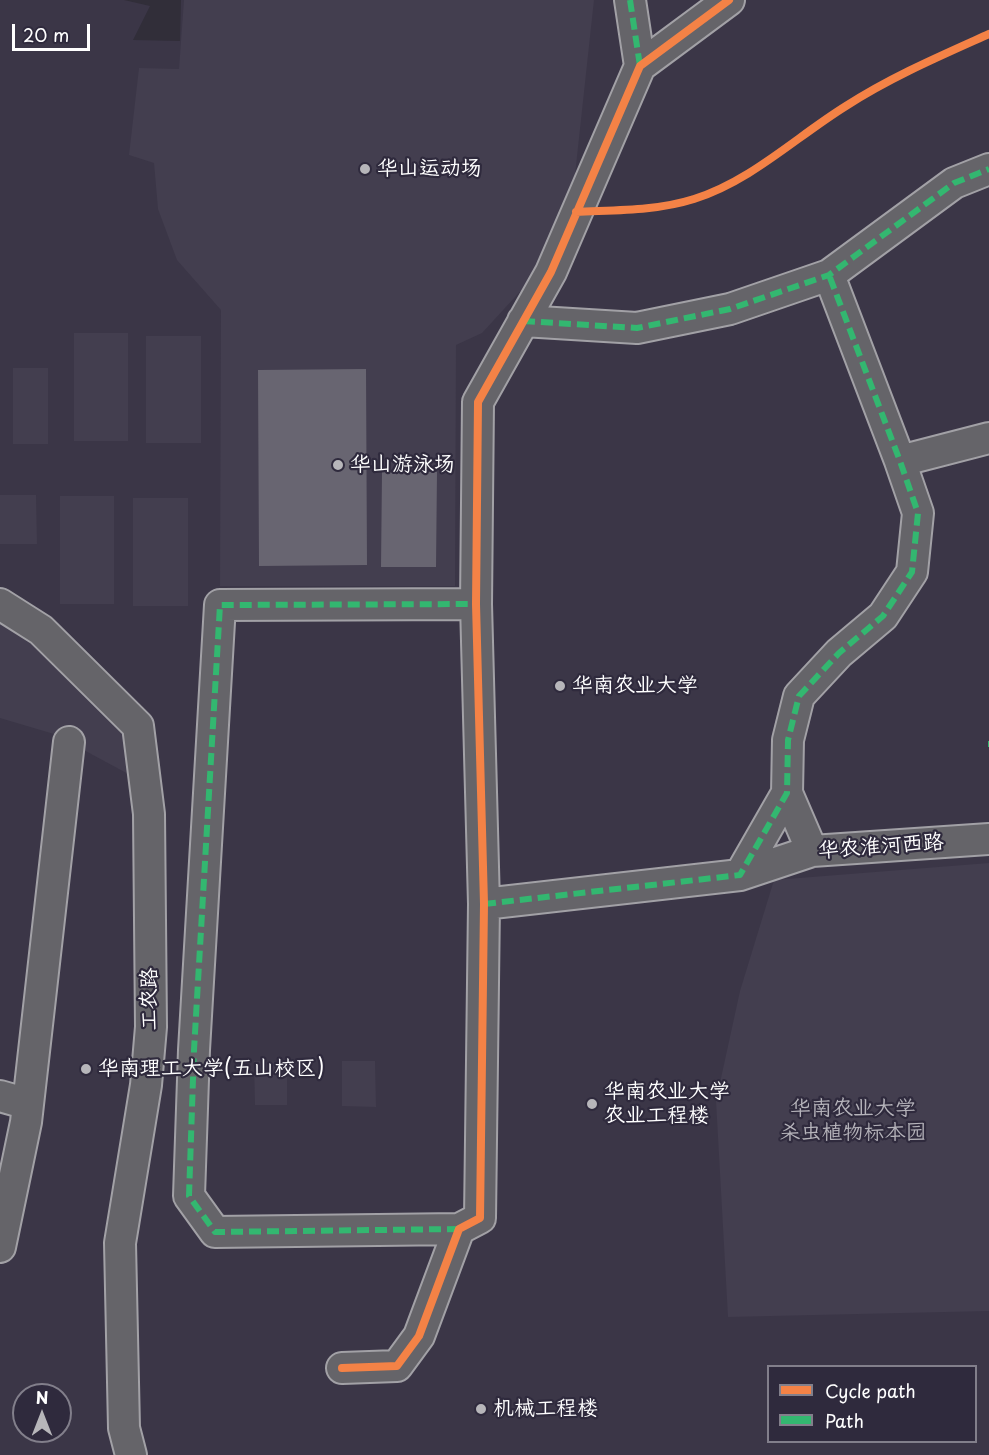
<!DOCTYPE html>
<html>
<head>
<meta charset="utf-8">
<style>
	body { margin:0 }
	#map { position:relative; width:989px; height:1455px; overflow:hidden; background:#312e39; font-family:"Playpen Sans",sans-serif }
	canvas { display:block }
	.legend { position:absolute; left:767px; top:1365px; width:210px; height:78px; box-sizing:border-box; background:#2f2a3d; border:2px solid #827f8b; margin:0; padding:8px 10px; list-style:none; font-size:18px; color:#fff }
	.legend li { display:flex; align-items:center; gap:12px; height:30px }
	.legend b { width:30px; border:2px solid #827f8b }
	.north { position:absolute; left:12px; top:1383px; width:60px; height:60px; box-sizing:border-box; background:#2f2a3d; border:2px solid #827f8b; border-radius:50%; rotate:0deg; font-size:16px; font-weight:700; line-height:24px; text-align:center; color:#fff }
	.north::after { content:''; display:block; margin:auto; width:21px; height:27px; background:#b7b6ba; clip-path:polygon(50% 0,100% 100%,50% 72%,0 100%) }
	.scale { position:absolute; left:12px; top:24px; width:78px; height:27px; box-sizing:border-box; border:3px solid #fff; border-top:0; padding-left:8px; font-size:18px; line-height:21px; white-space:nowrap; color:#fff; -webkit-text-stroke:4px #2f2a3d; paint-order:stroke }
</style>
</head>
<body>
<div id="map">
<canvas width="989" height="1455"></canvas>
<ul class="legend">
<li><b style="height:8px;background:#f48246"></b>Cycle path</li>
<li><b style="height:8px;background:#33b770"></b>Path</li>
</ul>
<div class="north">N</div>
<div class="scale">20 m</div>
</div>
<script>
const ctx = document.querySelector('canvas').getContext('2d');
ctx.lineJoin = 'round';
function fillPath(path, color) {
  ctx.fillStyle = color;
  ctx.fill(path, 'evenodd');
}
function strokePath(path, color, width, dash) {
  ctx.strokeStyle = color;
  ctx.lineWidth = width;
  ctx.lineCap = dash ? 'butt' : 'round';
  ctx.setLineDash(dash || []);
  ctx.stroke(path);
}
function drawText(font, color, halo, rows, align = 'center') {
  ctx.font = font + ' "Playpen Sans","LXGW WenKai TC",sans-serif';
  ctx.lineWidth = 4.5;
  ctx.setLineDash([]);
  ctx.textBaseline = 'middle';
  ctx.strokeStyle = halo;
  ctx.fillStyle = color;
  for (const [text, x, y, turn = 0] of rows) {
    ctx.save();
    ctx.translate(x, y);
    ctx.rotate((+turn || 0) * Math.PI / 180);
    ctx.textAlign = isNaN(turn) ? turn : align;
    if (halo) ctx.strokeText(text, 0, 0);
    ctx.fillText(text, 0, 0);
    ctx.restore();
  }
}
fillPath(new Path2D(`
	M0,0h124l26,6 -17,34 47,1 1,-41h808v1455h-989zM768,1366h208v76h-208zM24,1395h36v36h-36z`), '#3b3647');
fillPath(new Path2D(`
	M184,0h410l-19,175 -18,55 -31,55 -44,48 -26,12 -1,241h-235l1,-276 -44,-50 -19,-51 -4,-46 -25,-8 10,-87 40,1z
	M74,333h54v108h-54z
	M146,336h55v107h-55z
	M13,368h35v76h-35z
	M0,495h36l1,49h-37z
	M60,496h54v108h-54z
	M133,498h55v108h-55z
	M0,605l138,121 7,57 -91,-49 -54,-16z
	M989,863v448l-261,6 -12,-216 24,-110 34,-111z
	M254,1061l33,1v43h-32z
	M342,1061h33l1,46 -34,-1z`), '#433e4f');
fillPath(new Path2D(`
	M366,369l1,196 -108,1 -1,-196z
	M382,472h55l-1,95h-55z`), '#686571');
const minor = new Path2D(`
	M630,0l10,66
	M523,321l114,7 93,-19 99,-34 125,-92 35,-14
	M900,461l89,-23
	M0,604l41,26 97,96 11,88 2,213 -5,58 -26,158 4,185 7,27
	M812,851l-25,-58 1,-53 11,-44 40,-43 44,-37 29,-44 6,-59 -18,-52 -71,-186
	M740,875l47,-82
	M484,904l256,-29 72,-24 177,-12
	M0,1096l28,8
	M459,1229l-244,3 -26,-36 5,-146 26,-445 256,-1
	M0,1247l26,-125 43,-380
	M342,1368l55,-2 22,-30 40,-107 21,-11 4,-314 -8,-300 2,-202 73,-130 89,-206 89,-66`);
strokePath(minor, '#a2a1a6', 34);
strokePath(minor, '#656469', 30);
strokePath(new Path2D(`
	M630,0l10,66
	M523,321l114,7 93,-19 99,-34 125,-92 35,-14
	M988,744h1
	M484,904l256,-29 47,-82 1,-53 11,-44 40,-43 44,-37 29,-44 6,-59 -18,-52 -71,-186
	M459,1229l-244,3 -26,-36 5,-146 26,-445 256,-1`), '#33b770', 6, [12, 6]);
strokePath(new Path2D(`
	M576,212c40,-2 80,-1 118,-13 57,-18 102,-62 152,-93 45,-29 94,-50 143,-72
	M342,1368l55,-2 22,-30 40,-107 21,-11 4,-314 -8,-300 2,-202 73,-130 89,-206 89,-66`), '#f48246', 8);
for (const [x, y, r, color] of [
	[365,169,6,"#b7b6ba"],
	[338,465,6,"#b7b6ba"],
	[560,686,6,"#b7b6ba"],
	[86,1069,6,"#b7b6ba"],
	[592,1104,6,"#b7b6ba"],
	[481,1409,6,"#b7b6ba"]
]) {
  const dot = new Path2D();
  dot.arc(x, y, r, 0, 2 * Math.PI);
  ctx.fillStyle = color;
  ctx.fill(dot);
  strokePath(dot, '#2f2a3d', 2);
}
drawText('21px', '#fff', '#2f2a3d', [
	["华山运动场",377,169],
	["华山游泳场",350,465],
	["华南农业大学",572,686],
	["华南理工大学(五山校区)",98,1069],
	["华南农业大学",604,1092],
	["农业工程楼",604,1116],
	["机械工程楼",493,1409]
], 'left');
drawText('21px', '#fff', '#2f2a3d', [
	["华农淮河西路",881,847,-4],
	["工农路",150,999,-90]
]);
drawText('21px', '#b5b3ba', '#2f2a3d', [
	["华南农业大学",853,1109],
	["杀虫植物标本园",853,1133]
]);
</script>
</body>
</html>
